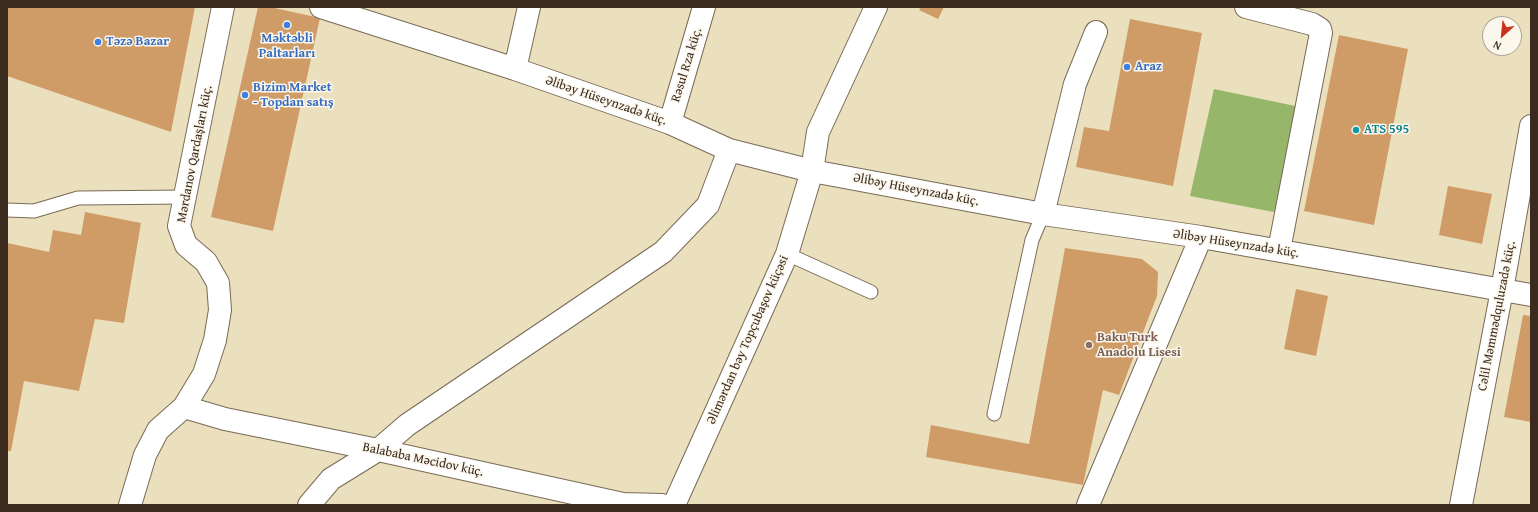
<!DOCTYPE html>
<html>
<head>
<meta charset="utf-8">
<style>
	body { margin:0 }
	#map { position:relative; width:1538px; height:512px; overflow:hidden; background:#ebe0bd; font-family:"Gentium Book Plus",serif }
	canvas { display:block }
	.frame { position:absolute; inset:0; border:8px solid #3b2a1e; pointer-events:none }
	.north { position:absolute; left:1482px; top:16px; width:40px; height:40px; box-sizing:border-box; background:#fbf7ec; border:1px solid #aea59a; border-radius:50%; rotate:207deg; font-size:11px; font-weight:700; line-height:16px; text-align:center; color:#3b2a1e }
	.north::after { content:''; display:block; margin:auto; width:14px; height:18px; background:#c8321e; clip-path:polygon(50% 0,100% 100%,50% 72%,0 100%) }
</style>
</head>
<body>
<div id="map">
<canvas width="1538" height="512"></canvas>
<div class="frame"></div>
<div class="north">N</div>
</div>
<script>
const ctx = document.querySelector('canvas').getContext('2d');
ctx.lineJoin = 'round';
function fillPath(path, color) {
  ctx.fillStyle = color;
  ctx.fill(path, 'evenodd');
}
function strokePath(path, color, width, dash) {
  ctx.strokeStyle = color;
  ctx.lineWidth = width;
  ctx.lineCap = dash ? 'butt' : 'round';
  ctx.setLineDash(dash || []);
  ctx.stroke(path);
}
function drawText(font, color, halo, rows, align = 'center') {
  ctx.font = font + ' "Gentium Book Plus",serif';
  ctx.lineWidth = 3;
  ctx.setLineDash([]);
  ctx.textBaseline = 'middle';
  ctx.strokeStyle = halo;
  ctx.fillStyle = color;
  for (const [text, x, y, turn = 0] of rows) {
    ctx.save();
    ctx.translate(x, y);
    ctx.rotate((+turn || 0) * Math.PI / 180);
    ctx.textAlign = isNaN(turn) ? turn : align;
    if (halo) ctx.strokeText(text, 0, 0);
    ctx.fillText(text, 0, 0);
    ctx.restore();
  }
}
fillPath(new Path2D(`
	M1214,89l86,18 -21,106 -89,-17z`), '#96b66a');
fillPath(new Path2D(`
	M7,7h188l-24,125 -164,-56z
	M258,7h12l50,11 -47,213 -62,-14z
	M921,7h23l-6,12 -19,-9z
	M1130,19l72,14 -29,153 -97,-19 8,-40 25,4z
	M1339,35l69,14 -34,176 -70,-14z
	M1448,186l44,8 -10,50 -43,-9z
	M85,212l56,11 -17,100 -29,-4 -16,72 -55,-10 -13,70h-4v-208l42,9 4,-22 28,5z
	M1065,248l77,11 16,13 -1,24 -38,99 -16,-5 -20,95 -157,-28 5,-32 98,19z
	M1296,289l32,7 -12,60 -32,-7z
	M1523,315l8,1v106l-27,-5z`), '#cf9c68');
const service = new Path2D(`
	M7,210l27,1 44,-13 108,-1
	M787,254l84,38
	M994,414l38,-174 11,-26`);
const minor = new Path2D(`
	M321,7l194,62 155,54 59,27 83,21 231,43 158,23 330,58
	M1246,7l66,17 8,5 1,4 -42,217
	M515,69l14,-62
	M670,123l34,-116
	M1043,214l32,-130 21,-52
	M184,407l41,12 153,31 245,54 39,1
	M130,505l15,-50 13,-25 26,-23 20,-33 11,-34 5,-30 -2,-27 -12,-21 -20,-17 -7,-19 44,-219
	M309,505l22,-26 47,-29 29,-25 256,-173 45,-47 21,-55
	M674,505l113,-251 25,-83 6,-39 58,-125
	M1088,505l113,-268
	M1461,505l41,-215 29,-164`);
strokePath(service, '#796a56', 15);
strokePath(minor, '#796a56', 24);
strokePath(service, '#fff', 13);
strokePath(minor, '#fff', 22);
for (const [x, y, r, color] of [
	[287,25,4,"#3f7fe0"],
	[98,42,4,"#3f7fe0"],
	[1127,67,4,"#3f7fe0"],
	[245,95,4,"#3f7fe0"],
	[1356,130,4,"#0f9aa8"],
	[1089,345,4,"#8d6e63"]
]) {
  const dot = new Path2D();
  dot.arc(x, y, r, 0, 2 * Math.PI);
  ctx.fillStyle = color;
  ctx.fill(dot);
  strokePath(dot, '#fbf7ec', 1.5);
}
drawText('bold 13px', '#366cbe', '#fbf7ec', [
	["Mәktәbli",287,39,"center"],
	["Paltarları",287,54,"center"],
	["Tәzә Bazar",106,42],
	["Araz",1135,67],
	["Bizim Market",253,88],
	["- Topdan satış",253,103]
], 'left');
drawText('13px', '#3b2a1e', '#fbf7ec', [
	["Rəsul Rza küç.",687,65,-73],
	["Əlibəy Hüseynzadə küç.",606,101,19],
	["Mərdanov Qardaşları küç.",195,154,-79],
	["Əlibəy Hüseynzadə küç.",916,190,11],
	["Əlibəy Hüseynzadə küç.",1236,244,9],
	["Cəlil Məmmədquluzadə küç.",1497,316,-79],
	["Əlimərdan bəy Topçubaşov küçəsi",748,340,-66],
	["Balababa Məcidov küç.",423,460,12]
]);
drawText('bold 13px', '#0d838f', '#fbf7ec', [
	["ATS 595",1364,130]
], 'left');
drawText('bold 13px', '#785e54', '#fbf7ec', [
	["Baku Turk",1097,338],
	["Anadolu Lisesi",1097,353]
], 'left');
</script>
</body>
</html>
